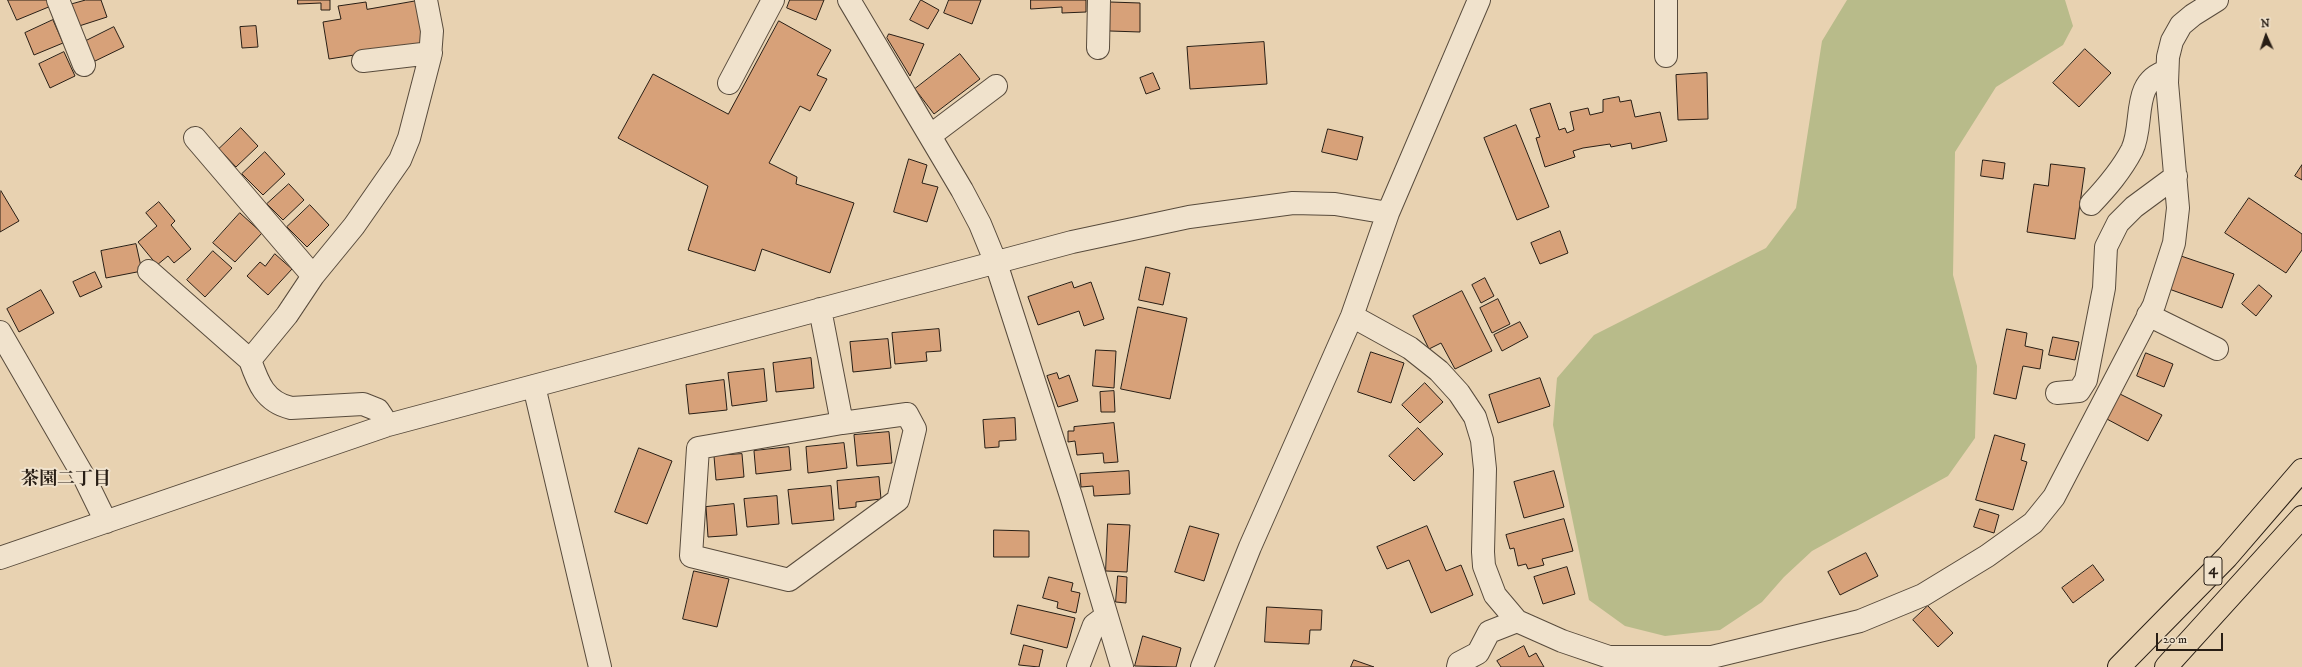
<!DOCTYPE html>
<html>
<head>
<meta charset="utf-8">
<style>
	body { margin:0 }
	#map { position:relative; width:2302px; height:667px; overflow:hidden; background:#e8d2b1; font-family:"IM FELL DW Pica",serif }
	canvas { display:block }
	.north { position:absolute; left:2246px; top:16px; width:40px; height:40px; -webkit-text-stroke:3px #f0e2cc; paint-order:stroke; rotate:357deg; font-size:11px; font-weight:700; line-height:16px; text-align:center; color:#281e15 }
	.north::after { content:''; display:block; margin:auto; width:14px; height:18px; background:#281e15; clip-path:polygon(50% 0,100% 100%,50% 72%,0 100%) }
	.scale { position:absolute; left:2156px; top:633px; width:67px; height:18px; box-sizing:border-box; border:2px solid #281e15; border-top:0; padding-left:5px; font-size:12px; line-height:14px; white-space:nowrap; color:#281e15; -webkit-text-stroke:3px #f0e2cc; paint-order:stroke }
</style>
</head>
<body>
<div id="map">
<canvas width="2302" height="667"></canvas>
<div class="north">N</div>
<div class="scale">20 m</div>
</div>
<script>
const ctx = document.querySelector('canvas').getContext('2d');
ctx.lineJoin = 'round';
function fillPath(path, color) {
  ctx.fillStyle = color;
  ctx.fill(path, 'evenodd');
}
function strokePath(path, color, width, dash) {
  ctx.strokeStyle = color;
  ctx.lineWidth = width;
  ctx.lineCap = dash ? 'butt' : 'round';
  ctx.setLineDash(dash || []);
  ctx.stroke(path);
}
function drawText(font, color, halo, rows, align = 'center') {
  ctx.font = font + ' "IM FELL DW Pica","Noto Serif JP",serif';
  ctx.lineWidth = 4;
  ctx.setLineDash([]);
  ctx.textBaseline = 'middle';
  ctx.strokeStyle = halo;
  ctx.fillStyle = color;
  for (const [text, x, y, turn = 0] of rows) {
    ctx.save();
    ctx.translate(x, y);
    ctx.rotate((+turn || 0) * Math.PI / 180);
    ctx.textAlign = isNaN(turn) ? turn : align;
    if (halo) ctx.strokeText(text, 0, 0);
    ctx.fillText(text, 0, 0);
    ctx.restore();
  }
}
fillPath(new Path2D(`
	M1847,0h218l8,26 -10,19 -67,42 -41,65 -2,123 24,91 -2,72 -27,38 -136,75 -28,26 -22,25 -42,28 -55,6 -40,-10 -36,-26 -36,-175 4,-47 37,-43 172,-87 30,-40 26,-167z`), '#b8bb8a');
const building = new Path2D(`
	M8,0h40l3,6 -34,14z
	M86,0h15l6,17 -31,10 -7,-22z
	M298,0h32v10h-9v-7l-23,1z
	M790,0h34l-8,20 -29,-12z
	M921,0l18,10 -11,19 -18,-9z
	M949,0h32l-9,24 -28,-11z
	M1031,0h55v12l-24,1v-6l-31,2z
	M417,1l7,43 -95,15 -6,-37 18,-3 -3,-13 28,-4 1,7z
	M1110,2l30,1v29l-30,-1z
	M53,20l10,23 -29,12 -9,-22z
	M779,21l52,29 -14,25 10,4 -17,32 -10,-5 -31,57 28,14 -1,7 58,19 -24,70 -68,-24 -7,22 -67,-21 20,-64 -90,-48 35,-64 75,40z
	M256,26l2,21 -16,1 -2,-21z
	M114,27l10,20 -31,15 -9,-20z
	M889,34l35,10 -14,32 -23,-38z
	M1264,42l3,42 -77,5 -3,-42z
	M2085,49l26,24 -32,34 -26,-24z
	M64,52l11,24 -25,12 -11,-24z
	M960,54l20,25 -46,35 -19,-25z
	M1153,73l7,16 -14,5 -6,-16z
	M1707,73l1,46 -30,1 -2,-45z
	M1619,97l1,5 11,-2 4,17 25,-5 7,29 -35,8 -1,-6 -20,4 -1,-3 -27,4 -10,3 2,6 -30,10 -9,-29 4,-1 -10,-28 20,-6 9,27 6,-2 2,5 7,-3 -4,-18 18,-4 2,7 13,-3v-12z
	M1516,125l33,82 -32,13 -33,-82z
	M241,128l17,18 -22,21 -17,-18z
	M1328,129l35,8 -6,23 -35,-8z
	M265,152l20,22 -22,21 -21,-21z
	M909,159l18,6 -5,18 16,4 -11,35 -33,-10z
	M1983,160l22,3 -2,16 -22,-3z
	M2051,164l34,4 -10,71 -48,-7 7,-48 14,2z
	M2302,165v15l-7,-4z
	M289,184l15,16 -21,20 -16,-16z
	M1,191l18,30 -19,11v-40z
	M2249,198l53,36v16l-16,23 -61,-40z
	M159,202l16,19 -4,4 20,24 -17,14 -6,-7 -11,9 -19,-23 19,-16 -11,-13z
	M310,205l19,20 -22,22 -20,-20z
	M240,213l22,20 -27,29 -22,-19z
	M1560,231l8,22 -28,11 -9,-21z
	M136,244l6,27 -36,7 -5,-27z
	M213,251l19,17 -27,29 -18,-17z
	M275,254l17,15 -24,26 -21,-19 13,-14 5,4z
	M2181,256l53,18 -12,34 -53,-19z
	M1146,267l24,6 -7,32 -24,-5z
	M95,272l7,15 -22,10 -7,-15z
	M1485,278l9,18 -13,7 -9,-18z
	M1072,282l2,6 17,-6 13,37 -20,7 -5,-15 -41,14 -10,-28z
	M2259,285l13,11 -16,20 -14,-12z
	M41,290l13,23 -35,19 -12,-23z
	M1462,291l30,60 -37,18 -14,-26 -12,6 -16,-33z
	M1498,299l12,25 -18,9 -12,-25z
	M1138,307l49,11 -17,81 -49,-10z
	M1520,322l8,15 -26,14 -8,-16z
	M939,329l2,22 -15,1 1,9 -32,3 -3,-31z
	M2007,329l20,4 -2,13 18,4 -3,19 -17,-3 -7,33 -22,-5z
	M2053,337l26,5 -4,18 -26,-5z
	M888,339l3,29 -38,4 -3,-30z
	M1096,350l20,1 -2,37 -21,-2z
	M1371,352l33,11 -13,40 -33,-11z
	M2146,353l27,11 -9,23 -27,-11z
	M811,358l3,30 -38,4 -3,-29z
	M764,369l3,32 -35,5 -4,-33z
	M1057,373l2,6 10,-4 9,26 -20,6 -11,-31z
	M1540,378l10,28 -52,17 -9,-28z
	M724,380l3,30 -38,4 -3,-29z
	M1425,383l18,19 -23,21 -18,-18z
	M1114,391l1,21h-14l-1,-20z
	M2118,393l44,22 -14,26 -43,-23z
	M1015,418l1,22 -17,1v6l-14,1 -2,-28z
	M1114,423l4,39 -14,1 -1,-10 -26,2 -2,-14 -7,1v-11h6v-4z
	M1418,428l25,26 -29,27 -25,-25z
	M889,432l3,31 -35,3 -3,-31z
	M1995,435l30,9 -4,16 6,2 -14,48 -37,-10z
	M844,443l3,25 -39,5 -2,-26z
	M789,447l2,23 -35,4 -2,-23z
	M639,448l33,13 -25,63 -32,-12z
	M742,454l2,23 -28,3 -2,-24z
	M1129,471l1,23 -36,2 -1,-10 -12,1 -1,-13z
	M1554,471l10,36 -40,11 -10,-36z
	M879,477l2,22 -25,3v5l-17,2 -2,-28z
	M831,486l3,34 -42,4 -4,-34z
	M777,496l2,28 -32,3 -3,-28z
	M734,504l3,31 -29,2 -2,-30z
	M1980,509l19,6 -5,18 -20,-6z
	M1564,519l9,32 -31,8 2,6 -16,4 -2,-5 -8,2 -4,-18 -4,1 -4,-14z
	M1108,524l22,1 -3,47 -21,-1z
	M1190,526l29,8 -15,47 -29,-9z
	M1427,526l19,45 15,-6 12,30 -42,18 -22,-53 -22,9 -10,-22z
	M994,530l35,1v26h-35z
	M1866,553l12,23 -38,19 -12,-23z
	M2093,565l11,15 -31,23 -11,-15z
	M1567,567l8,27 -32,10 -9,-27z
	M694,571l35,8 -12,48 -34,-8z
	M1118,576l9,1 -1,26 -10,-1z
	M1049,577l24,6 -2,8 9,2 -4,20 -19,-5 1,-6 -15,-4z
	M1018,605l57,13 -8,30 -56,-14z
	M1928,606l25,27 -15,14 -25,-27z
	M1267,607l55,3 -1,20h-11l-1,14 -44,-2z
	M1143,636l38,12 -5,19 -41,-1z
	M1024,645l19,5 -4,17 -20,-2z
	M1524,646l5,11 7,-4 8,14h-43l-4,-6z
	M1354,660l20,7h-23z`);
fillPath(building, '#d7a179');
strokePath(building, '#281e15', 1);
const minor = new Path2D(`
	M58,0l26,65
	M849,0l113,190 18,34 16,39 75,233 51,171
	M1098,48l1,-48
	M1666,56v-56
	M363,61l68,-8
	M729,83l44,-83
	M931,135l65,-49
	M195,138l118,138
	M2091,204c16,-17 30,-33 41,-54 13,-27 -2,-68 35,-79
	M149,271l101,89
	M820,309l22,114 -144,25 -7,108 98,24 109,-80 17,-71 -8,-15 -65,9
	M2148,315l69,34
	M1352,316l58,32 29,23 20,22 16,24 7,23 3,29 -2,83 1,14 11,29 22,26 45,20 47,16h103l148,-36 63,-26 64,-39 46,-33 21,-26 100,-192 20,-62 4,-35 -11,-125 1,-26 4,-16 9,-16 12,-10 24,-15
	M0,332l84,145 22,45
	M534,386l66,281
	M2057,393l22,-2 7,-11 18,-92 2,-41 12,-24 16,-16 42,-31
	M388,425l-10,-15 -15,-6 -72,4c-26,-6 -33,-25 -41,-48l37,-45 26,-39 41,-50 46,-66 9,-22 21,-81 2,-26 -6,-31
	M0,558l388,-133 684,-183 117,-25 104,-14 42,1 53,9
	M1078,667l16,-42 12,-9
	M1202,667l48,-120 102,-231 36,-103 91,-213
	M1458,667l1,-4 19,-10 11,-21 28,-11`);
const highway = new Path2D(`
	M2119,667l108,-110 75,-87
	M2166,667l136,-150`);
strokePath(minor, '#584b3c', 24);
strokePath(highway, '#281e15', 24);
strokePath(minor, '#f0e2cc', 22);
strokePath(highway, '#e8d2b1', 22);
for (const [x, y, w] of [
	[2213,571,18]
]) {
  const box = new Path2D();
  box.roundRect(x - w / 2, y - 14, w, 28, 3);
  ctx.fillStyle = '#f0e2cc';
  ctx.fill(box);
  strokePath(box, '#281e15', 1);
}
drawText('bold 16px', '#281e15', null, [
	["4",2213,571]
]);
drawText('bold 18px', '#281e15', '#f0e2cc', [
	["茶園二丁目",66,480]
]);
</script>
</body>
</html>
